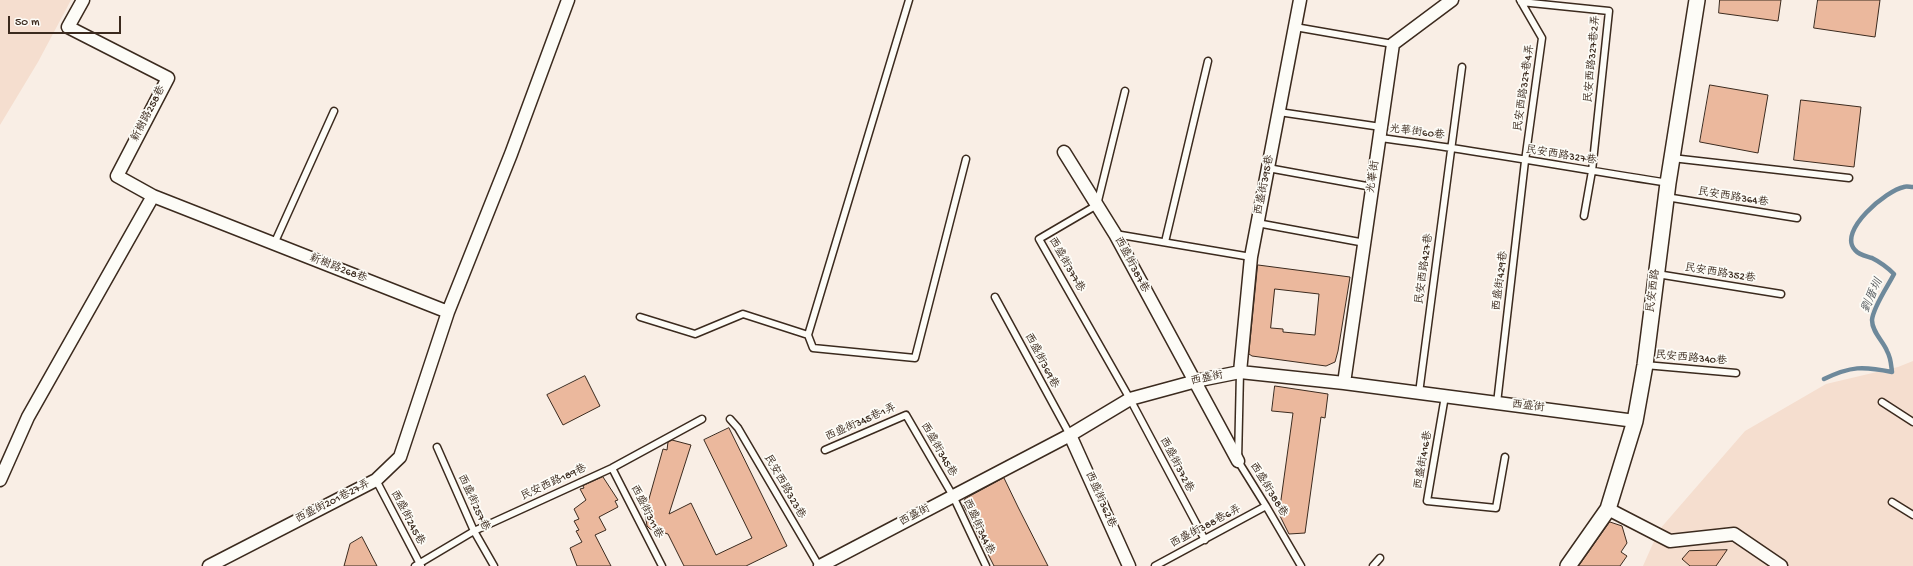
<!DOCTYPE html>
<html>
<head>
<meta charset="utf-8">
<style>
	body { margin:0 }
	#map { position:relative; width:1913px; height:566px; overflow:hidden; background:#f9eee5; font-family:"Gochi Hand",sans-serif }
	canvas { display:block }
	.scale { position:absolute; left:8px; top:16px; width:113px; height:18px; box-sizing:border-box; border:2px solid #3b2a1e; border-top:0; padding-left:5px; font-size:12px; line-height:14px; white-space:nowrap; color:#3b2a1e; -webkit-text-stroke:3px #fdfcf7; paint-order:stroke }
</style>
</head>
<body>
<div id="map">
<canvas width="1913" height="566"></canvas>
<div class="scale">50 m</div>
</div>
<script>
const ctx = document.querySelector('canvas').getContext('2d');
ctx.lineJoin = 'round';
function fillPath(path, color) {
  ctx.fillStyle = color;
  ctx.fill(path, 'evenodd');
}
function strokePath(path, color, width, dash) {
  ctx.strokeStyle = color;
  ctx.lineWidth = width;
  ctx.lineCap = dash ? 'butt' : 'round';
  ctx.setLineDash(dash || []);
  ctx.stroke(path);
}
function drawText(font, color, halo, rows, align = 'center') {
  ctx.font = font + ' "Gochi Hand","LXGW WenKai TC",sans-serif';
  ctx.lineWidth = 3.5;
  ctx.setLineDash([]);
  ctx.textBaseline = 'middle';
  ctx.strokeStyle = halo;
  ctx.fillStyle = color;
  for (const [text, x, y, turn = 0] of rows) {
    ctx.save();
    ctx.translate(x, y);
    ctx.rotate((+turn || 0) * Math.PI / 180);
    ctx.textAlign = isNaN(turn) ? turn : align;
    if (halo) ctx.strokeText(text, 0, 0);
    ctx.fillText(text, 0, 0);
    ctx.restore();
  }
}
fillPath(new Path2D(`
	M0,0h71l-33,62 -38,63z
	M1913,361v205h-270l16,-36 86,-99 81,-47 72,-17z`), '#f5decf');
strokePath(new Path2D(`
	M1824,379c27,-13 39,-13 68,-7 -1,-8 -1,-14 -5,-21 -4,-10 -15,-19 -15,-31 1,-13 16,-34 22,-46 -6,-6 -14,-12 -22,-16 -6,-2 -13,-3 -17,-8 -18,-19 32,-60 49,-63 2,-1 6,0 9,0`), '#6e899b', 4.5);
const building = new Path2D(`
	M1720,0h61l-3,21 -59,-8z
	M1818,0h62l-5,37 -61,-9z
	M1710,85l58,10 -10,58 -58,-11z
	M1801,100l60,7 -7,60 -60,-7z
	M1258,265l92,12 -12,74 -3,11 -9,4 -74,-10 -3,-2zM1275,289l44,5 -4,41 -32,-3v-3l-12,-1z
	M585,376l15,30 -37,19 -16,-30z
	M1275,386l53,8 -3,24 -4,-1 -16,116 -16,1 -10,-20 14,-101 -21,-2z
	M729,428l58,118 -41,20h-62l-16,-32 -18,-5 -3,-3 -2,-13 18,-64 4,1 1,-8 4,-2 19,5 -22,69 22,-11 25,52 36,-17 -48,-98z
	M603,477l15,23 -3,1 3,6 -19,10 7,13 -11,5 16,31h-34l-7,-18 12,-6 -6,-11 3,-1 -5,-9 5,-2 -5,-10 12,-9 -6,-11 4,-1 -1,-2z
	M1004,478l14,29 30,59h-54l-31,-62 2,-5z
	M1610,522l12,4 5,17 -6,9 6,4 -7,10h-41z
	M362,537l15,29h-33l6,-22z
	M1727,550l-11,16h-26l-8,-7 7,-8z`);
fillPath(building, '#ebb89d');
strokePath(building, '#3b2a1e', 1);
const service = new Path2D(`
	M1521,2l88,9 -17,160 -8,45
	M1295,27l98,17
	M1125,91l-28,114 -58,34 91,160 75,141
	M1279,112l102,15
	M1380,138c96,12 192,30 288,45
	M1672,158l177,20
	M1268,168l104,19
	M1666,197l131,21
	M1257,223l108,20
	M1115,234l136,23
	M1165,242l43,-181
	M274,244l60,-133
	M1657,274l124,20
	M995,297l75,138
	M640,317l55,17 48,-20 65,21 5,13 102,10 51,-199
	M808,335l101,-335
	M1645,365l91,8
	M1240,372l-2,89 28,45 35,60
	M1419,393l43,-326
	M1445,396l-18,105 69,7 9,-51
	M1882,402l31,20
	M1497,403l28,-242 17,-123 -22,-38
	M730,419l8,9 81,138
	M437,447l37,84 20,35
	M825,450l81,-35 47,81 33,70
	M612,468l50,98
	M376,480l45,86
	M1892,502l21,13
	M415,566l59,-35 138,-63 90,-49
	M1155,566l111,-60
	M1373,566l7,-8`);
const minor = new Path2D(`
	M83,0l-15,27 100,51 -51,98 36,20
	M1064,152l51,82 123,227
	M1240,372l11,-115 49,-257
	M1344,383l49,-339 59,-44
	M1070,435l59,131
	M0,480l28,-63 125,-221 295,116 63,-158 57,-154
	M1608,509l62,32 64,-7 47,32
	M209,566l167,-86 24,-23 48,-145
	M820,566l250,-131 60,-36 70,-19 40,-8 104,11 291,38`);
const tertiary = new Path2D(`
	M1568,566l40,-57 27,-88 10,-56 23,-182 29,-183`);
strokePath(service, '#3b2a1e', 9);
strokePath(minor, '#3b2a1e', 15);
strokePath(tertiary, '#3b2a1e', 18);
strokePath(service, '#fdfcf7', 6);
strokePath(minor, '#fdfcf7', 12);
strokePath(tertiary, '#fdfcf7', 15);
drawText('11px', '#3b2a1e', '#fdfcf7', [
	["民安西路327巷2弄",1593,59,-85],
	["民安西路327巷4弄",1525,88,-82],
	["新樹路258巷",149,114,-63],
	["光華街60巷",1417,133,7],
	["民安西路327巷",1561,156,9],
	["光華街",1374,177,-82],
	["西盛街395巷",1265,185,-79],
	["民安西路364巷",1733,198,9],
	["西盛街377巷",1066,265,60],
	["西盛街387巷",1131,265,62],
	["新樹路268巷",338,269,21],
	["民安西路427巷",1425,269,-82],
	["民安西路352巷",1720,274,9],
	["西盛街429巷",1501,281,-83],
	["民安西路",1654,291,-83],
	["民安西路340巷",1691,359,5],
	["西盛街369巷",1041,361,62],
	["西盛街",1207,379,-12],
	["西盛街",1528,407,7],
	["西盛街345巷1弄",861,423,-24],
	["西盛街345巷",938,450,60],
	["西盛街416巷",1424,460,-80],
	["西盛街372巷",1176,465,62],
	["民安西路189巷",554,483,-25],
	["民安西路323巷",784,487,60],
	["西盛街388巷",1268,490,58],
	["西盛街362巷",1100,500,66],
	["西盛街201巷27弄",333,502,-27],
	["西盛街257巷",473,503,65],
	["西盛街311巷",646,512,63],
	["西盛街",915,516,-28],
	["西盛街245巷",407,518,62],
	["西盛街344巷",978,527,65],
	["西盛街388巷6弄",1206,527,-28]
]);
drawText('italic 12px', '#54595d', '#fdfcf7', [
	["劉厝圳",1873,296,-66]
]);
</script>
</body>
</html>
